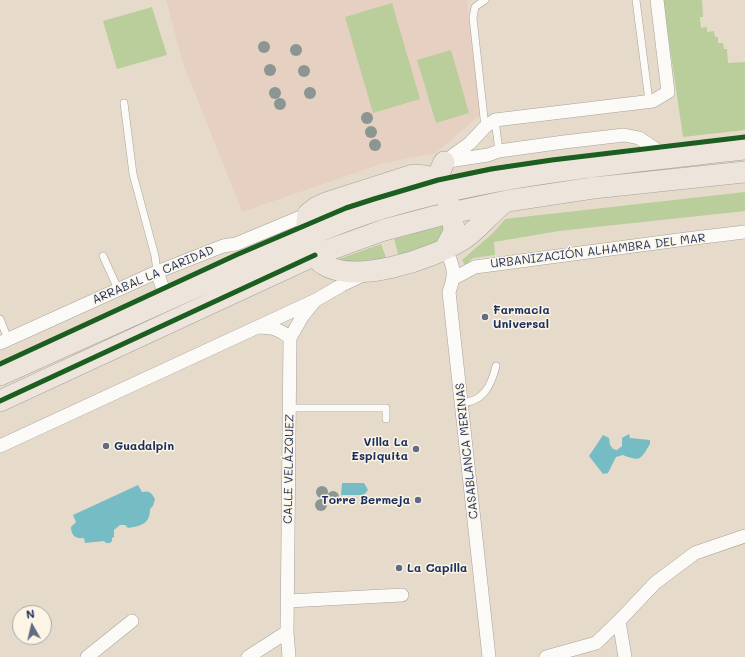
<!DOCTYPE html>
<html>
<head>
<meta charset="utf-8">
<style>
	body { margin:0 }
	#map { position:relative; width:745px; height:657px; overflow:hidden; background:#e6dbca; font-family:Mali,sans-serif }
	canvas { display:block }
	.north { position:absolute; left:12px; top:605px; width:40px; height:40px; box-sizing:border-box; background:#fcf5e5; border:1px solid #a2a6af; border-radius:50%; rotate:352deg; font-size:11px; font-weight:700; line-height:16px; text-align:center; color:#1b2f5e }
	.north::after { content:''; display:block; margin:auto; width:14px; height:18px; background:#626b84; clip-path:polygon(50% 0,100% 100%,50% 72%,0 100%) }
</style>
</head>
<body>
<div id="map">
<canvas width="745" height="657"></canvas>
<div class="north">N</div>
</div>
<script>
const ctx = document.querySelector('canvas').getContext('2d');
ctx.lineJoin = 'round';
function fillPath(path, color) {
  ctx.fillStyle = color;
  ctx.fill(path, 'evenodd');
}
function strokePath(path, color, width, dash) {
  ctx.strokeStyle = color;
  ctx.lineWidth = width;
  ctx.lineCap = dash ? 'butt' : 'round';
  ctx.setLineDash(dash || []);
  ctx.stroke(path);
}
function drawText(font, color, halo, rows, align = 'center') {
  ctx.font = font + ' Mali,sans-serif';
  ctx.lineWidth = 3;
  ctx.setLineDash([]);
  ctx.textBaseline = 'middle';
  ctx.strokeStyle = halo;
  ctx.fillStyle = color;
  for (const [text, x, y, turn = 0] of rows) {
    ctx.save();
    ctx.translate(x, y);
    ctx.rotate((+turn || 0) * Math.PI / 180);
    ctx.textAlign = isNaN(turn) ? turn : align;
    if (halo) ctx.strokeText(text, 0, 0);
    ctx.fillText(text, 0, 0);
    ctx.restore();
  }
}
fillPath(new Path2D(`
	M166,0h301l14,114 -45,39 -52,10 -142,49 -59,-149z`), '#e6d0c1');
fillPath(new Path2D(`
	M663,0h39l1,17h-3l1,11 6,-1v5l7,-1 1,6h3v6h5l1,6h3l1,14 17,-1v68l-62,7z
	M392,3l28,96 -47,14 -28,-96z
	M152,7l15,48 -50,14 -14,-48z
	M451,50l18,63 -33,10 -19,-63z
	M745,192v19l-186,20 -65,11 1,13 -22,3 -8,7 -3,-5 32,-28 11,-13z
	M448,224l-7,17 -42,16 -5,-18z
	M381,244l6,16 -35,5 -13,-6z`), '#b9ce9a');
fillPath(new Path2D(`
	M629,434l1,4 20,2v4c-10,16 -9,18 -27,11l-7,2 -8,16 -5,1 -14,-18 14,-21 6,3 1,7 3,4 4,1 5,-4v-8z
	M342,483h22l4,7 -4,5h-23z
	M138,485l4,7c7,-2 10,1 13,7l-2,7 -3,3c0,15 -9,17 -22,19l-3,-3h-5l-6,5v7l-2,1v3l-2,2h-4l-2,-2 -19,2 -1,-5c-8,1 -13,-2 -13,-11l5,-5 -3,-7z`), '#75bcc5');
const lane = new Path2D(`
	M485,0l-10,7 -2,11 12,109
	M636,0l13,101
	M124,103l9,71 22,82 2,16
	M495,120l4,31
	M103,256l15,33
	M0,319l8,20
	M462,403c22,-2 29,-17 34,-37
	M290,408h96v11`);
const street = new Path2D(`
	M448,161l40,-6 11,-4 65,-9 60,-7 15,3 30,20
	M444,162l26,-19 15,-16 10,-7 158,-19 15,-9 -11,-92
	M445,249c9,17 11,24 4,43l40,365
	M157,272l10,28
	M454,278l21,-11 211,-28 59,-7
	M259,327c12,0 21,2 31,11
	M0,343l157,-71 66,-26 13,-2 72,-30
	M0,446l316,-146 26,-15 23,-11
	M288,601l114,-6
	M619,621l6,36
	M87,657l45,-36
	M248,657l39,-25
	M289,657l-2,-25 3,-294 12,-21 12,-15
	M546,657l50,-14 23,-22 36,-38 40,-30 50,-17`);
const primary = new Path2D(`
	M438,180l2,-9 4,-9
	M445,249l8,-15 1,-6 -8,-37 -8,-11 -13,-4 -12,-1 -87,28 -9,4 -9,7c-1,7 -2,14 -1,21 0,7 10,26 16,29 32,21 109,-5 139,-24 15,-9 28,-27 43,-38
	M0,375c72,-32 144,-65 216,-97 53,-25 107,-51 164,-69 118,-36 243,-46 365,-60
	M0,401l315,-146 69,-25 53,-14 70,-15 86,-13 152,-16`);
strokePath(lane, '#a4a19d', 8);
strokePath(street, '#a4a19d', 14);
strokePath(primary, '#a4a19d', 22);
strokePath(lane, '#fbfaf7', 7);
strokePath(street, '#fbfaf7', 13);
strokePath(primary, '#ede4dc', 21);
strokePath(new Path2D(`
	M0,364l236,-109 110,-47 28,-9 64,-19 53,-11 61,-9 193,-23
	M0,401l315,-146`), '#1b5e20', 5);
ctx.fillStyle = '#8b9592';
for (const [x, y] of [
	[264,47],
	[296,50],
	[270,70],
	[304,71],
	[275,93],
	[310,93],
	[280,104],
	[367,118],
	[371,132],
	[375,145],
	[322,492],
	[333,497],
	[321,505]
]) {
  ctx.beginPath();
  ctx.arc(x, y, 6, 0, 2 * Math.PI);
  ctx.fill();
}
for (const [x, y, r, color] of [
	[485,317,4,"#626b84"],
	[106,446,4,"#626b84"],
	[416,449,4,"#626b84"],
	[418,500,4,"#626b84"],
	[399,568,4,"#626b84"]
]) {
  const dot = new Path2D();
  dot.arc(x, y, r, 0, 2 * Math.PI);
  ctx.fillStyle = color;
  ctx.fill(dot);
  strokePath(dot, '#fcf5e5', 1.5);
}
drawText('12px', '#1b2f5e', '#fcf5e5', [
	["URBANIZACIÓN ALHAMBRA DEL MAR",598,251,-7],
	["ARRABAL LA CARIDAD",153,275,-23],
	["CASABLANCA MERINAS",467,451,-96],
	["CALLE VELÁZQUEZ",289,469,-89]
]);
drawText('bold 12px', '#1b2f5e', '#fcf5e5', [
	["Farmacia",493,310],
	["Universal",493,324],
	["Villa La",408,442,"right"],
	["Espiquita",408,456,"right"],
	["Guadalpin",114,446],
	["Torre Bermeja",410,500,"right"],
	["La Capilla",407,568]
], 'left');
</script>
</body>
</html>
